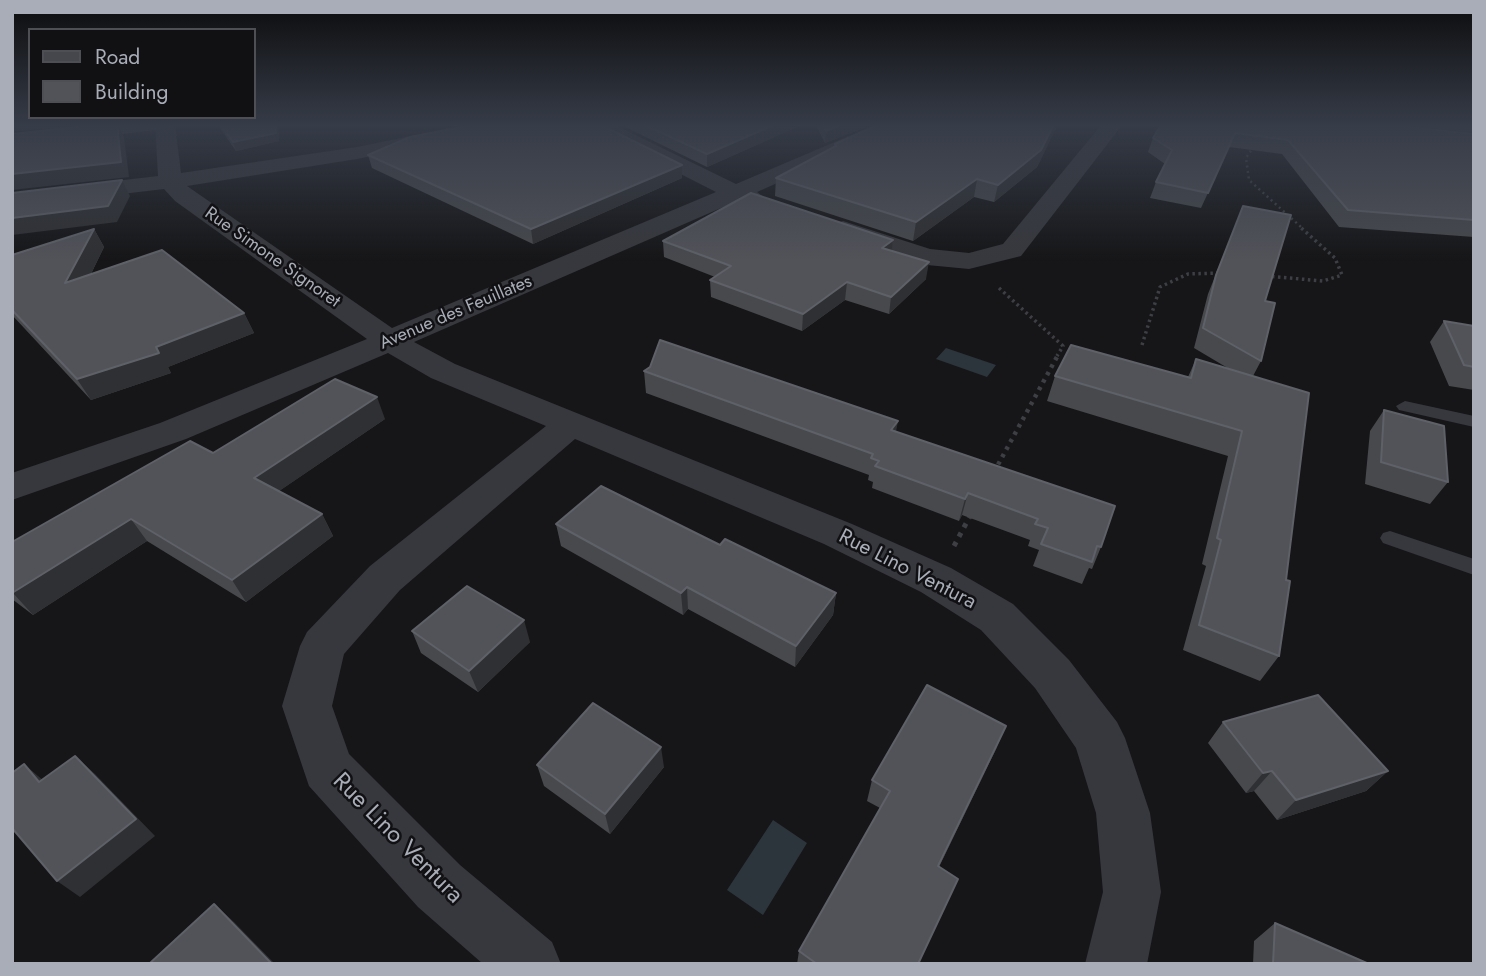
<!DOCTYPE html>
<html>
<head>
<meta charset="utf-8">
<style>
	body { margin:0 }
	#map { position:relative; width:1486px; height:976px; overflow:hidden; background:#161618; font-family:Jost,sans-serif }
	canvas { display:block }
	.frame { position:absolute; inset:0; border:14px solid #a8adb8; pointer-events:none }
	.legend { position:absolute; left:28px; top:28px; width:228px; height:91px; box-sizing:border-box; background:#111113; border:2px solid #4d4f55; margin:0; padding:9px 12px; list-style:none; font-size:21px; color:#a8adb8 }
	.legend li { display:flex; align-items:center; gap:14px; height:35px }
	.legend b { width:35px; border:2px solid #4d4f55 }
</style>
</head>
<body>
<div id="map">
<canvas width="1486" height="976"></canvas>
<div class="frame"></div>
<ul class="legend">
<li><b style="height:9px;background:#45474d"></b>Road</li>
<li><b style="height:19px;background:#525359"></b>Building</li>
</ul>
</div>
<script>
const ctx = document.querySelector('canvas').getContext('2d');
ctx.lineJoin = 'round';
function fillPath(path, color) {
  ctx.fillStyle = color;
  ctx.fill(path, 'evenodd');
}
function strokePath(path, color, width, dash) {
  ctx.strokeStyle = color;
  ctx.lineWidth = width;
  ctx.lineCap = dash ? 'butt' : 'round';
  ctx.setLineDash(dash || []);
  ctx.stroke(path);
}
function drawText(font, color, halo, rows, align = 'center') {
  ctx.font = font + ' Jost,sans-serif';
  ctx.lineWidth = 5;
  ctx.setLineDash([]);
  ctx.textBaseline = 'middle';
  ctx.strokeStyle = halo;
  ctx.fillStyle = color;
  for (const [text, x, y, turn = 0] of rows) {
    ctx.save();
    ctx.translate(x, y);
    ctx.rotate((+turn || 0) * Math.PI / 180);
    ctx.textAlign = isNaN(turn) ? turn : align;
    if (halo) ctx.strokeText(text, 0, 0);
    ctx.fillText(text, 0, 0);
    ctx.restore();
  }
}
fillPath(new Path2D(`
	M946,348l50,17 -9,12 -51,-18z
	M773,820l34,23 -44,72 -36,-25z`), '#2c353c');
strokePath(new Path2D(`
	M1254,146l-8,12 3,22 52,47`), '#3d3f44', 2.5, [2, 3.5]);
strokePath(new Path2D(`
	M1266,276l57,5 19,-6 -7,-17 -36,-32
	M999,288l64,58 -6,10
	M1142,345l18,-58 28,-13 31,-1`), '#3d3f44', 3.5, [2.5, 3.5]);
strokePath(new Path2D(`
	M994,472l64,-117
	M969,518l3,-5`), '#3d3f44', 4.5, [3.5, 5]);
strokePath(new Path2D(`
	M954,546l16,-30`), '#3d3f44', 5, [4.5, 6]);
fillPath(new Path2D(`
	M1405,401l69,15v11l-75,-17 -3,-4z
	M1390,531l84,28v16l-91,-32 -3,-5 3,-5z`), '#37383d');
fillPath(new Path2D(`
	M155,124h20l6,49 176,-26 112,-23h40l-3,4 -7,2 -142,29 -170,27 205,142 324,-136 -126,-64 -3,-4h26l123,60 141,-60h27l-3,4 -144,64 8,6 -4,5 -8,2 -16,-4 -323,141 41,22 397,160 99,44 62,36 56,56 48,62 8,16 25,75 11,79 -14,72h-62l18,-72 -7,-79 -20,-65 -41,-60 -54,-58 -60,-38 -97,-48 -249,-105 -175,151 -56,64 -12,52 17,48 111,111 92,77 9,22h-78l-65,-57 -109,-121 -27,-80 18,-60 7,-14 63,-66 176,-140 -115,-48 -43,-25 -202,86 -174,61v-27l148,-50 207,-84 -192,-138 -11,-12 -152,18v-14l146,-17z
	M1102,124h21l-102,132 -52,13 -42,-4 -93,-31 -4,-5 4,-5 9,-3 87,28 39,4 34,-9z`), '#37383d');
fillPath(new Path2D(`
	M105,124h62l-3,4 -7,2 -145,17v-12z`), '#45474d');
fillPath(new Path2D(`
	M217,124h61l1,17 -43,10z
	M619,124h185l-97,43z
	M815,124h59l-49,19z
	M880,124h178l-21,43 -43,35 -20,-5 -61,44 -138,-45 1,-18 59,-32v-2z
	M1161,124l313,10v103l-135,-10 -57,-73 -53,-7 -28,61 -51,-10 6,-16 9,-18 -17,-12 5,-14z
	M1394,124h80v9z
	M368,155l314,10v13l-149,66 -161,-76z
	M1243,206l22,95 -4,60 -8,15 33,204 -7,76 -19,25 -77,-31 23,-84 -4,-2 26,-108 -181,-55 8,-25 133,1 8,-18 35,11 -37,-22 14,-54z
	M94,229l10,18 -13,27 153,39 10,20 -86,34 3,6 -80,27 -79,-85v-60z
	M893,240l-2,11 35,28 -37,35 -44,-14 -43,31 -91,-34 -1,-17 5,-3 -51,-20 -1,-16z
	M1444,321l30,5v64l-25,-4 -19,-44z
	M650,367l246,65 205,115 -9,22 -3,-1 -7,16 -49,-18 6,-16 -11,-4 2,-6 -68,-25 -3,6 -87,-33 1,-6 -5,-2 1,-5 -223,-82 -2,-22z
	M1384,410l64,72 -18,22 -65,-20 5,-53z
	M385,419l-106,72 43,23 11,22 -87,66 -99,-61 -114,74 -21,-16v-57l201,-89z
	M556,524l164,21 116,48 -3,22 -38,52 -107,-58 -5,6 -122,-69z
	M412,631l118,11 -52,50 -57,-39z
	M1223,722l165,49 -22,20 -89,29 -23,-29 -8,2 -38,-50z
	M997,747l-58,120 -20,97h-122l2,-13 81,-143 -13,-7 5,-21z
	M537,765l127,2 -54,67 -66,-48z
	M1275,923l94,41h-116l1,-23z`), '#47494d');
fillPath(new Path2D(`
	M12,124h84l-84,8z
	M117,124l7,13 5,40 -117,13v-16z
	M275,124h3l1,17 -43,10 -3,-9z
	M776,124h28l-97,43v-13z
	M843,124h31l-49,19 1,-12z
	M1054,124h4l-21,43 -43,35 4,-17z
	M682,165v13l-149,66 -2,-15z
	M977,179l-3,18 -61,44 3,-19z
	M122,180l8,16 -13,26 -105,13v-17z
	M94,229l10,18 -27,55 -12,-19z
	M893,240l-2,17 -9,-9z
	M929,262l-3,17 -37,35 2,-17z
	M847,282l-2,18 -43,31 1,-17z
	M244,313l10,20 -86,34 3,6 -80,27 -14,-21z
	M377,397l8,22 -119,81 -12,-22z
	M898,421l-4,22 -3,-13z
	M968,493l-6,22 -3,6 6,-22z
	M322,514l11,22 -87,66 -14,-22z
	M131,519l16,22 -114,74 -20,-22z
	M687,587l1,22 -5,6 -2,-22z
	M836,593l-3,22 -38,52 1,-21z
	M524,620l6,22 -52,50 -9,-21z
	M1006,726l-9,21 -67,138 8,-19z
	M661,747l3,20 -54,67 -5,-20z
	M75,756l20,18 60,62 -75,61 -23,-16z
	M24,764l21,18h-6z
	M1272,771l-18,20 -8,2 17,-20z
	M1388,771l-22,20 -89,29 19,-20z
	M214,904l20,18 41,42h-3z`), '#2f3033');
const building = new Path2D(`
	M104,124h13l4,38 -109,12v-40z
	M220,124h55l1,9 -43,9z
	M476,124h123l83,41 -151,64 -163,-74 42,-18z
	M643,124h133l-69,30z
	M822,124h21l-17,7z
	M880,124h174l-13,26 -43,35 -21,-6 -61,43 -140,-44 60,-32 -1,-2z
	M1161,124h221l92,10v86l-126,-10 -60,-70 -53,-7 -27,60 -52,-11 16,-32 -19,-12z
	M122,180l-14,26 -96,12v-25z
	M751,193l142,47 -11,8 47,14 -38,35 -44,-15 -44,32 -93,-34 21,-14 -68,-25z
	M1243,206l48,9 -26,86 10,2 -14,58 -58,-33 13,-53z
	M94,229l-29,54 97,-33 82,63 -88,34 3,6 -82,26 -65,-69v-55z
	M1444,321l30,5v41l-10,-2z
	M660,340l238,81 -7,9 224,76 -14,41 -4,-1 -5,16 -51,-18 7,-16 -13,-4 3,-5 -70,-26 -3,6 -90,-33 4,-5 -8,-3 2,-4 -229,-83 6,-4z
	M1071,345l120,33 5,-19 113,34 -23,187 4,1 -11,75 -80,-31 22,-85 -4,-2 25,-107 -187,-55z
	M335,379l42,18 -123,81 68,36 -90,66 -101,-61 -119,74v-51l178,-101 23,12z
	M1384,410l60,16 4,56 -67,-20z
	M601,486l119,59 5,-6 111,54 -40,53 -109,-59 -6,6 -125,-69z
	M467,586l57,34 -55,51 -57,-40z
	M927,685l79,41 -68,140 20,13 -40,85h-101l-18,-13 91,-160 -18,-11z
	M1318,695l70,76 -92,29 -24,-29 -9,2 -40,-51z
	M593,703l68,44 -56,67 -68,-49z
	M75,756l61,63 -79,62 -45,-53v-55l12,-9 15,18z
	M214,904l58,60h-123z
	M1275,923l94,41h-96z`);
fillPath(building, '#525359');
strokePath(building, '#5f6168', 2);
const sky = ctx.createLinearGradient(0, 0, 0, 261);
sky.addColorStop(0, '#0c0c0d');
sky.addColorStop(0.48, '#363c48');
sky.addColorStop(1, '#363c4800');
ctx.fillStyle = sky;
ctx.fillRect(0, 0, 1486, 261);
drawText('18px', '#a8adb8', '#111113', [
	["Rue Simone Signoret",272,258,35],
	["Avenue des Feuillates",456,313,-23]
]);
drawText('21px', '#a8adb8', '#111113', [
	["Rue Lino Ventura",907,570,27]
]);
drawText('24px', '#a8adb8', '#111113', [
	["Rue Lino Ventura",397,839,45]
]);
</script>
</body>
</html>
